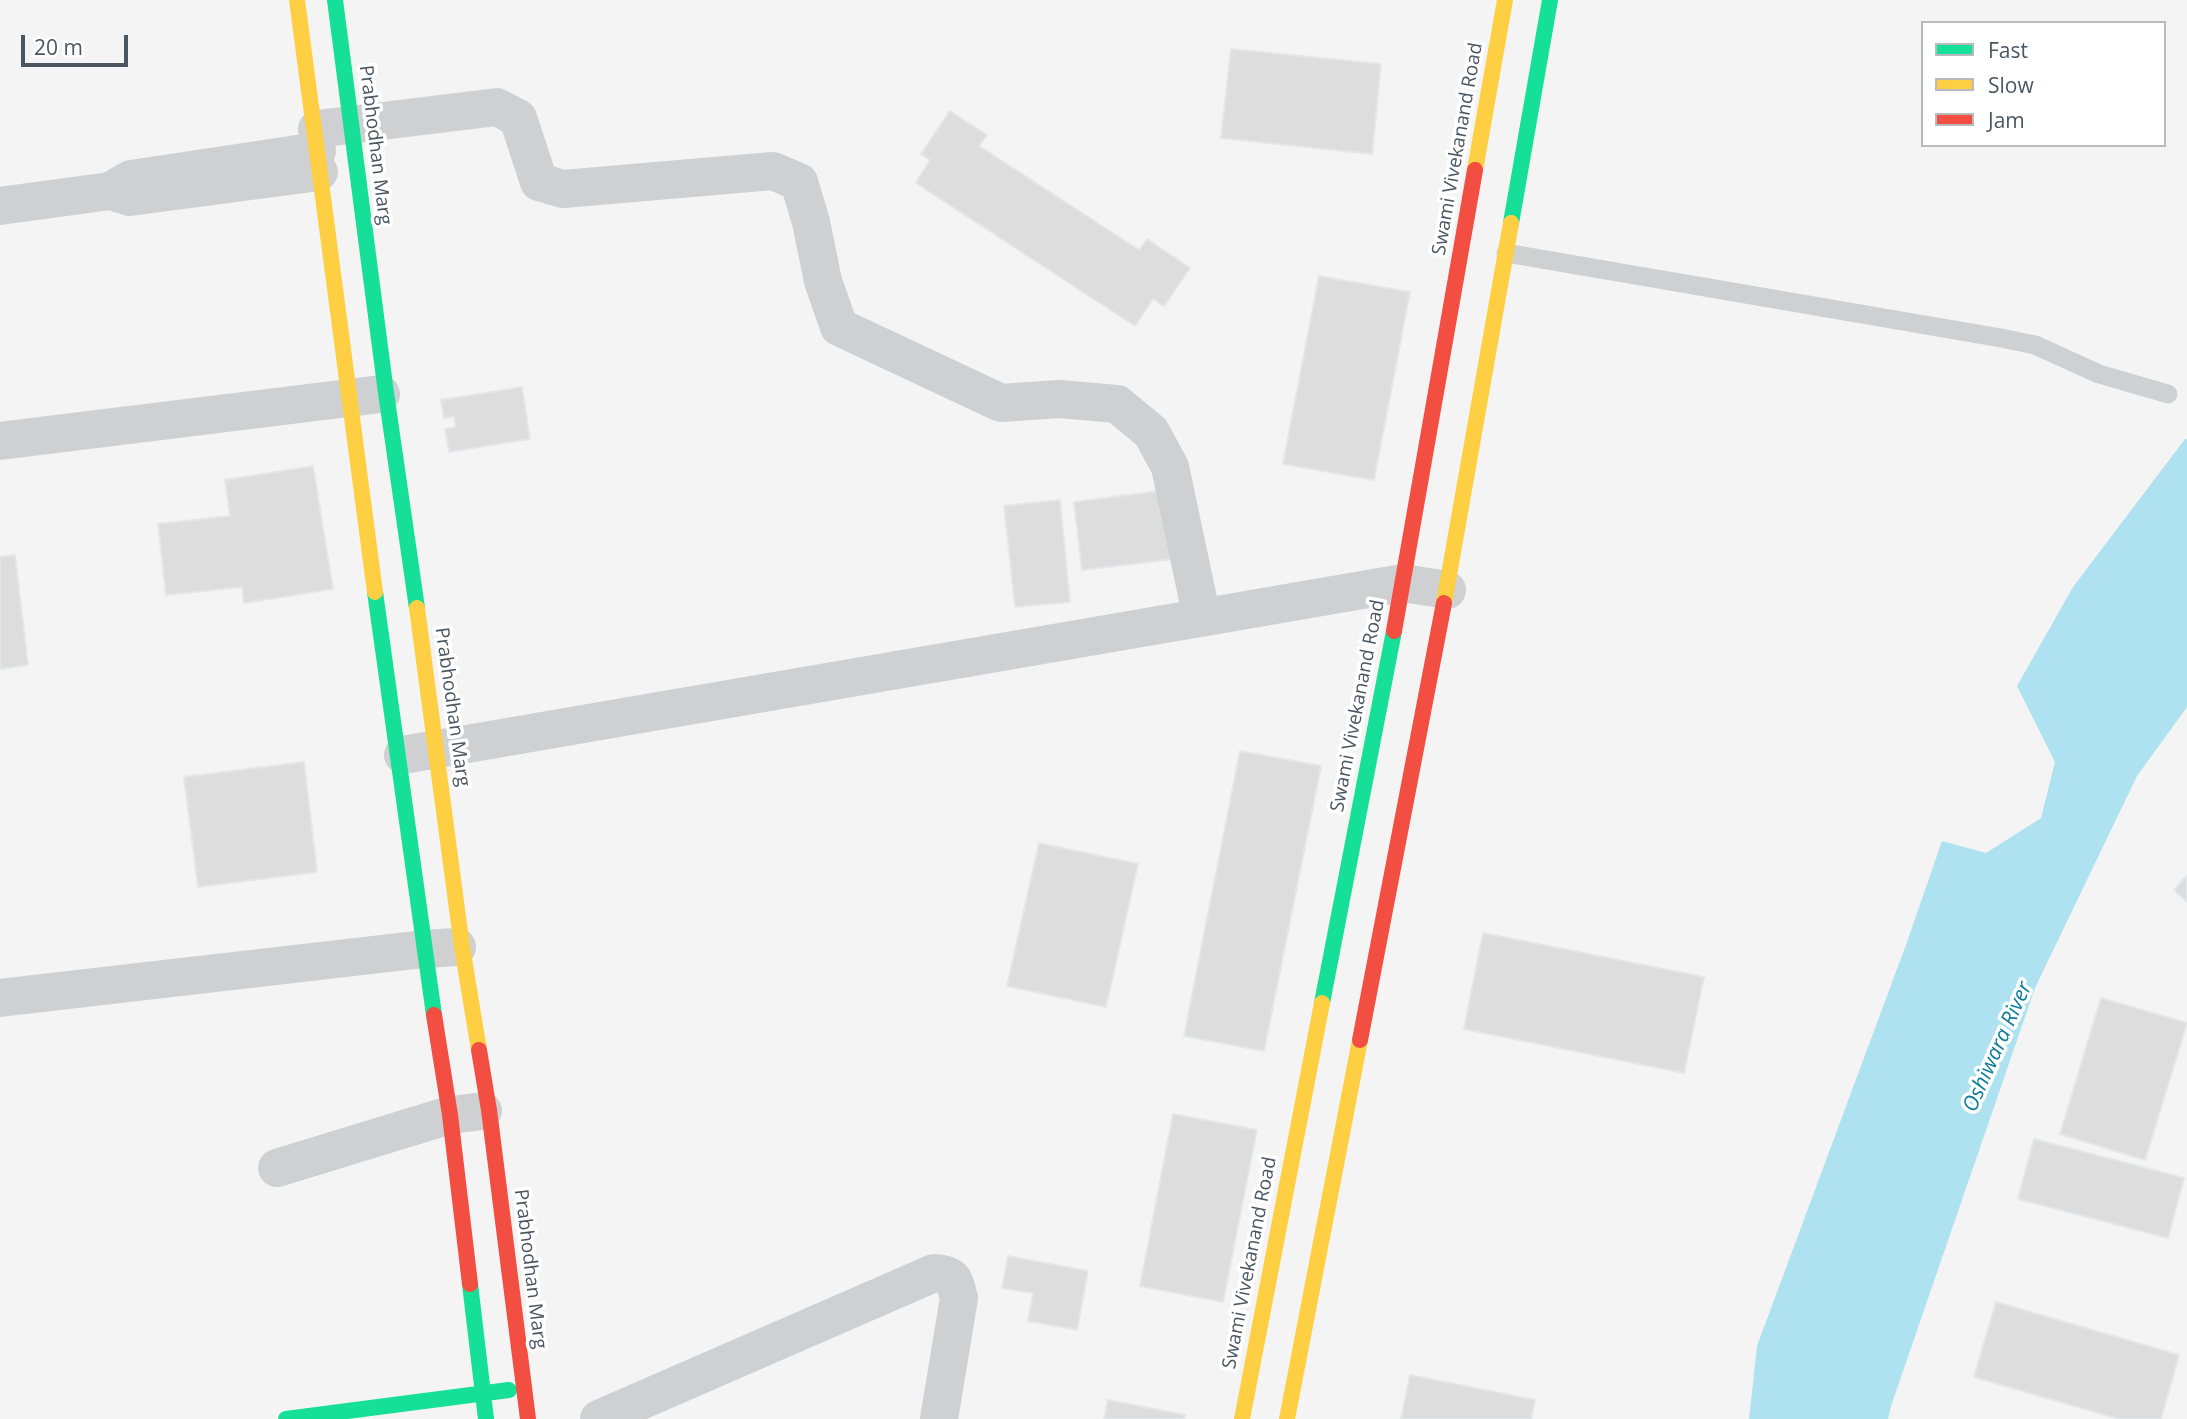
<!DOCTYPE html>
<html>
<head>
<meta charset="utf-8">
<style>
	body { margin:0 }
	#map { position:relative; width:2187px; height:1419px; overflow:hidden; background:#f4f4f4; font-family:"Open Sans",sans-serif }
	canvas { display:block }
	.legend { position:absolute; left:1921px; top:21px; width:245px; height:126px; box-sizing:border-box; background:#fff; border:2px solid #b7bbc0; margin:0; padding:9px 12px; list-style:none; font-size:21px; color:#4a5661 }
	.legend li { display:flex; align-items:center; gap:14px; height:35px }
	.legend b { width:35px; border:2px solid #b7bbc0 }
	.scale { position:absolute; left:21px; top:35px; width:107px; height:32px; box-sizing:border-box; border:4px solid #4a5661; border-top:0; padding-left:9px; font-size:21px; line-height:24px; white-space:nowrap; color:#4a5661; -webkit-text-stroke:5px #fff; paint-order:stroke }
</style>
</head>
<body>
<div id="map">
<canvas width="2187" height="1419"></canvas>
<ul class="legend">
<li><b style="height:9px;background:#16e098"></b>Fast</li>
<li><b style="height:9px;background:#ffcf43"></b>Slow</li>
<li><b style="height:9px;background:#f24e42"></b>Jam</li>
</ul>
<div class="scale">20 m</div>
</div>
<script>
const ctx = document.querySelector('canvas').getContext('2d');
ctx.lineJoin = 'round';
function fillPath(path, color) {
  ctx.fillStyle = color;
  ctx.fill(path, 'evenodd');
}
function strokePath(path, color, width, dash) {
  ctx.strokeStyle = color;
  ctx.lineWidth = width;
  ctx.lineCap = dash ? 'butt' : 'round';
  ctx.setLineDash(dash || []);
  ctx.stroke(path);
}
function drawText(font, color, halo, rows, align = 'center') {
  ctx.font = font + ' "Open Sans",sans-serif';
  ctx.lineWidth = 7;
  ctx.setLineDash([]);
  ctx.textBaseline = 'middle';
  ctx.strokeStyle = halo;
  ctx.fillStyle = color;
  for (const [text, x, y, turn = 0] of rows) {
    ctx.save();
    ctx.translate(x, y);
    ctx.rotate((+turn || 0) * Math.PI / 180);
    ctx.textAlign = isNaN(turn) ? turn : align;
    if (halo) ctx.strokeText(text, 0, 0);
    ctx.fillText(text, 0, 0);
    ctx.restore();
  }
}
fillPath(new Path2D(`
	M2185,439h2v268l-50,69 -102,212 -144,418 -3,13h-139l8,-73 150,-404 35,-101 44,12 55,-35 14,-56 -38,-76 56,-99z`), '#aee2f0');
const building = new Path2D(`
	M1231,49l150,15 -9,90 -151,-16z
	M950,111l37,24 -8,11 160,104 8,-11 43,29 -26,38 -11,-7 -18,27 -219,-143 14,-23 -9,-6z
	M1319,276l91,16 -36,188 -91,-16z
	M522,387l8,52 -81,13 -4,-23 11,-2 -2,-11 -10,2 -3,-18z
	M313,466l20,123 -89,14 -2,-16 -76,8 -8,-71 72,-8 -5,-36z
	M1174,489l8,69 -100,12 -8,-68z
	M1060,500l10,102 -55,5 -11,-101z
	M15,555l13,110 -28,4v-112z
	M1240,751l81,15 -57,285 -80,-15z
	M304,762l13,110 -119,15 -14,-110z
	M1039,843l99,21 -32,143 -99,-21z
	M2187,875v27l-13,-12z
	M1483,933l221,44 -20,96 -220,-44z
	M2101,998l86,25 -42,137 -85,-26z
	M1173,1114l84,16 -34,172 -83,-16z
	M2034,1139l150,39 -16,60 -150,-39z
	M1008,1256l80,15 -11,59 -49,-9 5,-28 -31,-5z
	M1996,1302l183,53 -18,64h-42l-145,-42z
	M1410,1375l125,25 -4,19h-130z
	M1108,1400l77,15 -1,4h-80z`);
fillPath(building, '#ddddde');
strokePath(building, '#e5e6e7', 2);
strokePath(new Path2D(`
	M1506,253l495,85 34,7 64,29 69,20`), '#ced0d2', 19);
strokePath(new Path2D(`
	M317,129l180,-22 21,11 21,64 24,7 210,-18 26,11 12,40 12,59 16,46 162,76 58,-4 58,5 34,28 19,35 32,151
	M317,151l-186,28 -21,12 20,6 189,-25
	M0,206l110,-15
	M0,441l381,-47
	M403,755l1000,-172 44,7
	M0,998l424,-49 33,-2
	M277,1168l173,-53 33,-4
	M599,1419l335,-146c21,1 20,7 25,25l-20,121`), '#ced0d2', 38);
strokePath(new Path2D(`
	M335,0l51,393 31,215
	M1511,223l39,-223
	M375,592l59,423
	M1322,1003l72,-372
	M470,1284l16,135
	M286,1419l223,-29`), '#16e098', 16);
strokePath(new Path2D(`
	M297,0l78,592
	M1475,170l30,-170
	M1444,603l67,-380
	M417,608l45,339 17,103
	M1242,1419l80,-416
	M1287,1419l73,-379`), '#ffcf43', 16);
strokePath(new Path2D(`
	M1394,631l81,-461
	M434,1015l16,100 20,169
	M1360,1040l84,-437
	M479,1050l10,60 39,309`), '#f24e42', 16);
drawText('19px', '#4a5661', '#fff', [
	["Prabhodhan Marg",375,145,83],
	["Swami Vivekanand Road",1458,149,-80],
	["Swami Vivekanand Road",1358,706,-79],
	["Prabhodhan Marg",452,707,82],
	["Swami Vivekanand Road",1250,1263,-79],
	["Prabhodhan Marg",530,1269,83]
]);
drawText('italic 21px', '#0c7c9b', '#fff', [
	["Oshiwara River",1998,1047,-66]
]);
</script>
</body>
</html>
